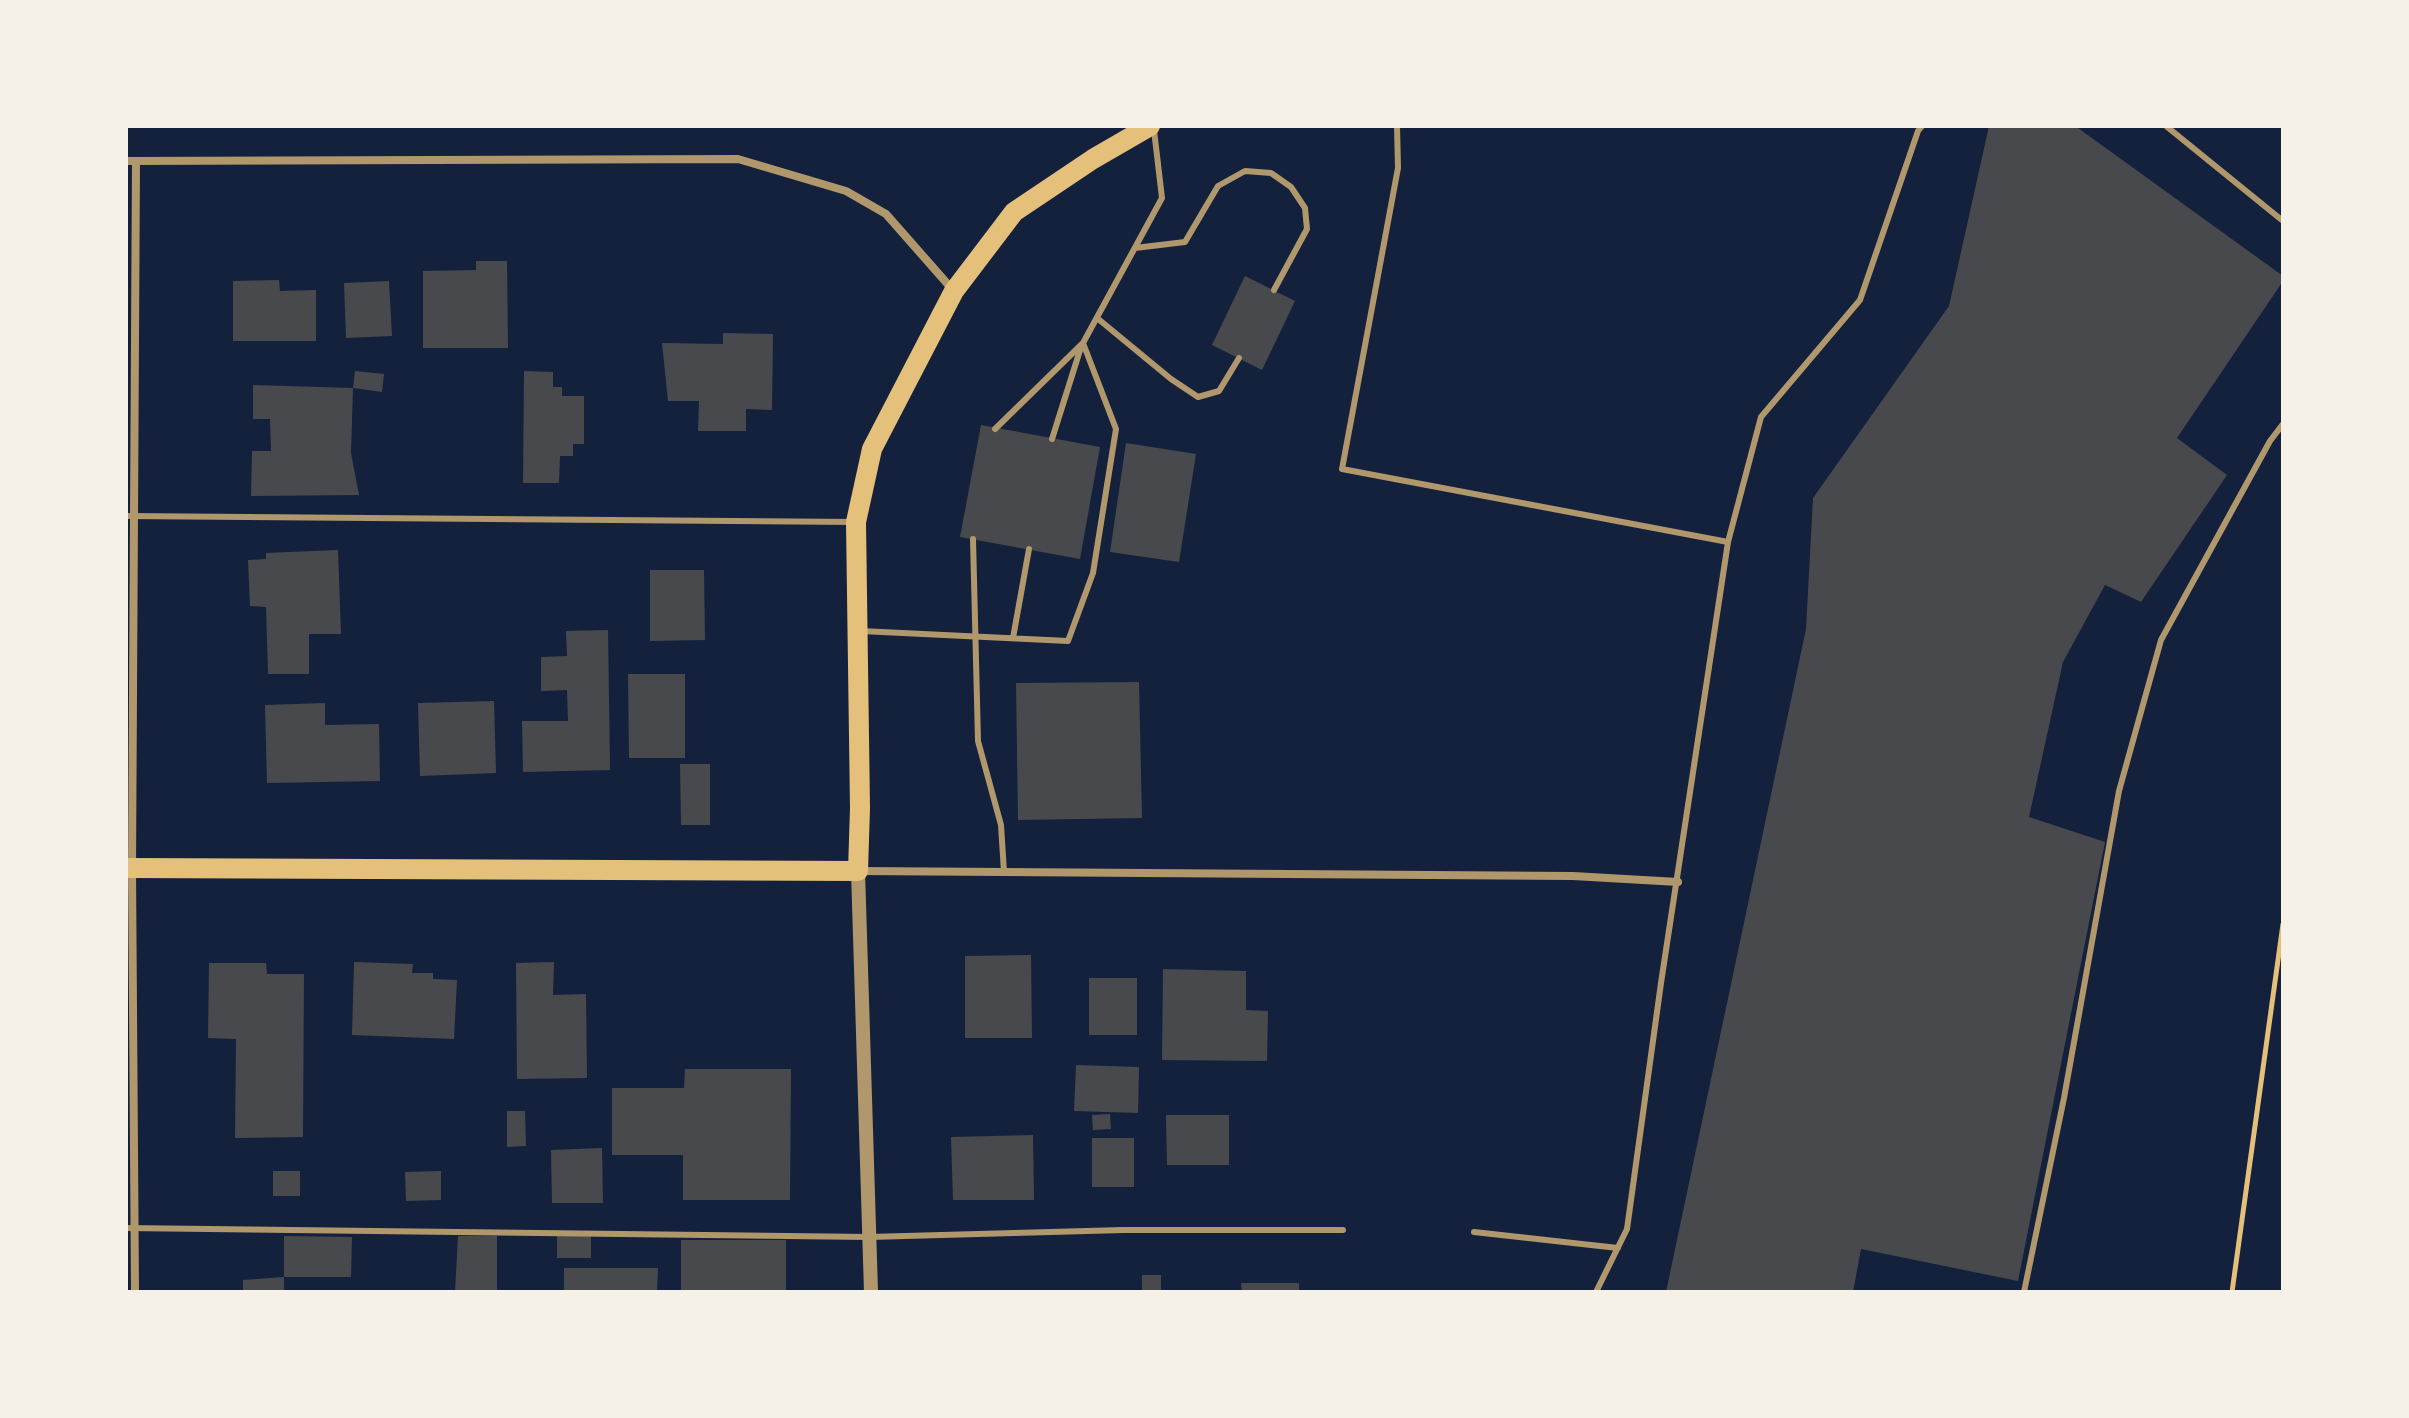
<!DOCTYPE html>
<html>
<head>
<meta charset="utf-8">
<style>
	body { margin:0 }
	#map { position:relative; width:2409px; height:1418px; overflow:hidden; background:#14213d; font-family:"Alegreya Sans",sans-serif }
	canvas { display:block }
	.frame { position:absolute; inset:0; border:128px solid #f6f1e7; pointer-events:none }
</style>
</head>
<body>
<div id="map">
<canvas width="2409" height="1418"></canvas>
<div class="frame"></div>
</div>
<script>
const ctx = document.querySelector('canvas').getContext('2d');
ctx.lineJoin = 'round';
function fillPath(path, color) {
  ctx.fillStyle = color;
  ctx.fill(path, 'evenodd');
}
function strokePath(path, color, width, dash) {
  ctx.strokeStyle = color;
  ctx.lineWidth = width;
  ctx.lineCap = dash ? 'butt' : 'round';
  ctx.setLineDash(dash || []);
  ctx.stroke(path);
}
fillPath(new Path2D(`
	M1989,126l89,2 205,148v5l-106,157 50,37 -86,127 -36,-17 -42,77 -34,155 76,25 -87,439 -157,-32 -8,43h-187l140,-663 7,-131 136,-192z
	M476,261h31l1,87h-85v-77l53,-1z
	M1245,276l50,25 -33,69 -50,-25z
	M279,280l1,11 36,-1v51h-83v-60z
	M389,281l3,55 -46,2 -2,-55z
	M723,333l50,1 -1,76 -26,-1v22h-48l1,-30h-31l-6,-58 61,1z
	M355,371l29,3 -2,18 -29,-4z
	M524,371l29,1v15h9v9h22v48h-11v12h-13l-1,27h-36z
	M253,385l100,3 -2,65 8,42 -108,1 1,-45h19l-1,-32h-17z
	M981,425l119,22 -20,112 -120,-22z
	M1126,443l70,11 -17,108 -69,-10z
	M338,550l3,84h-32v40h-41l-2,-67 -16,-1 -2,-46 18,-1v-6z
	M650,570h54l1,70 -55,1z
	M608,630l2,140 -87,2 -1,-51h46l-1,-31 -26,1v-34l26,-1 -1,-25z
	M628,674h57v84h-56z
	M1139,682l3,136 -124,2 -2,-137z
	M494,701l2,72 -76,3 -2,-73z
	M325,703v22l54,-1 1,57 -113,2 -2,-78z
	M680,764h30v61h-29z
	M1031,955l1,83h-67v-82z
	M354,962l59,2 -1,9h21v6l24,1 -3,59 -102,-4z
	M554,962l-1,33 33,-1 1,84 -70,1 -1,-116z
	M209,963h57l1,11h37l-1,163 -68,1 1,-99 -28,-1z
	M1163,969l83,2v39l22,1 -1,50 -105,-1z
	M1089,978h48v57h-48z
	M1076,1065l63,2 -1,46 -64,-2z
	M685,1069h106l-1,131h-107v-45h-71v-67h72z
	M507,1111h18l1,35 -19,1z
	M1110,1114l1,15 -18,1 -1,-15z
	M1166,1115h63v50h-62z
	M1033,1135l1,65h-81l-2,-63z
	M1092,1138h42v49h-42z
	M602,1148l1,55h-51l-1,-53z
	M273,1171h27v25h-27z
	M441,1171v29l-35,1 -1,-29z
	M557,1235l34,1v22h-34z
	M284,1236l68,1 -1,40h-67z
	M458,1236h39v56h-42z
	M681,1240h105v52h-105z
	M564,1268h94l-1,24h-93z
	M1142,1275h19v17h-19z
	M284,1277v15h-41v-12z
	M1241,1283h58v9h-57z`), '#48494c');
strokePath(new Path2D(`
	M2232,1292l51,-368`), '#e5c07b', 5);
strokePath(new Path2D(`
	M1397,126l1,42 -56,301 386,73
	M2166,126l117,95
	M1135,248l50,-6 33,-56 27,-15 26,2 20,14 14,21 2,21 -33,61
	M1097,318l74,61 27,18 21,-6 20,-33
	M995,429l88,-86
	M1052,439l29,-92
	M126,516l728,6
	M973,539l5,202 23,84 3,47
	M861,631l207,10 25,-68 23,-144 -33,-86 79,-145 -8,-68
	M1013,638l16,-89
	M126,1228l743,9 254,-7h220
	M1474,1232l144,16
	M1596,1292l31,-63 34,-246 67,-441 33,-125 99,-117 58,-169 4,-5
	M2024,1292l40,-194 55,-307 42,-151 109,-199 13,-17`), '#b1986c', 6);
strokePath(new Path2D(`
	M126,161l612,-2 108,32 40,23 66,75
	M859,871l714,5 105,6
	M135,1292l-3,-424 4,-707`), '#b1986c', 8);
strokePath(new Path2D(`
	M858,871l13,421`), '#b1986c', 14);
strokePath(new Path2D(`
	M126,868l732,3 2,-63 -4,-286 16,-73 82,-158 60,-79 79,-53 57,-33`), '#e5c07b', 20);
</script>
</body>
</html>
